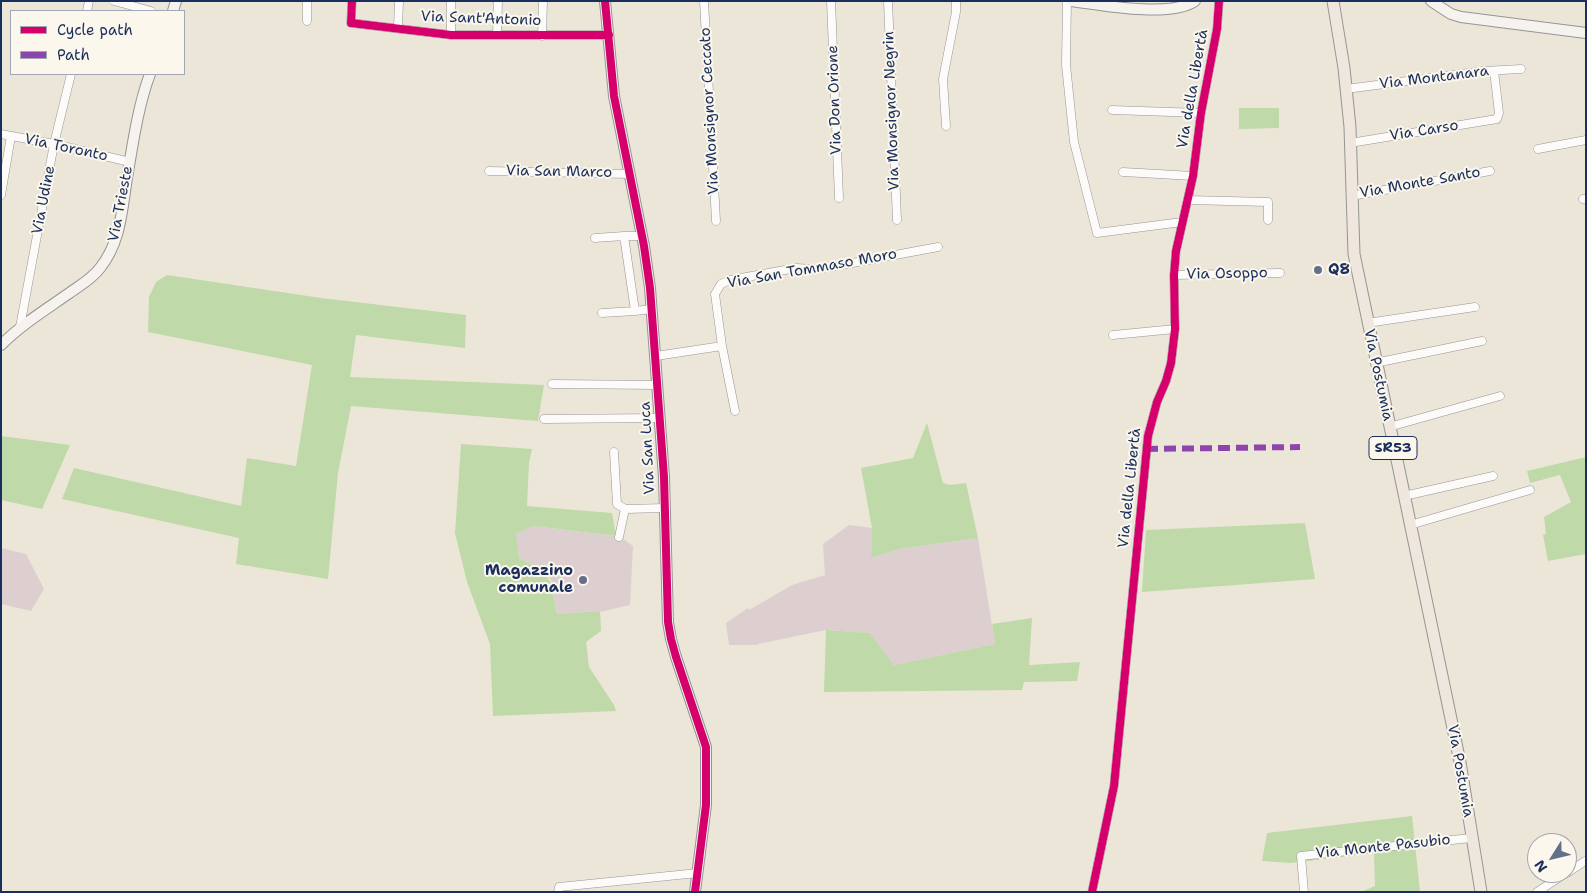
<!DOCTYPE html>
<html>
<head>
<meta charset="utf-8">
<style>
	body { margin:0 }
	#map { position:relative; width:1587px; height:893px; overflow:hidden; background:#ece6d9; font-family:"Shantell Sans",sans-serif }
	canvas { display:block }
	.frame { position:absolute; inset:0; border:2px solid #1b2f5e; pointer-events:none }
	.legend { position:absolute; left:10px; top:10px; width:175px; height:65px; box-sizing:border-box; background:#fbf7ec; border:1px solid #a1a7b3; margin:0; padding:6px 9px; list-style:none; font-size:15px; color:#1b2f5e }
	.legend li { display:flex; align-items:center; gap:10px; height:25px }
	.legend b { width:25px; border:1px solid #a1a7b3 }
	.north { position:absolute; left:1527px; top:833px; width:50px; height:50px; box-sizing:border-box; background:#fbf7ec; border:1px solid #a1a7b3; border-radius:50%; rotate:234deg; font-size:14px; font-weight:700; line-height:20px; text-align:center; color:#1b2f5e }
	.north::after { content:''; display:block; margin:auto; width:18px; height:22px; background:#646f89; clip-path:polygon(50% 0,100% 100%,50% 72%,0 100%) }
</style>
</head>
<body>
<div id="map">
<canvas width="1587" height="893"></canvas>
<div class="frame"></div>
<ul class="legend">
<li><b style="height:6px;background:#d6006c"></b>Cycle path</li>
<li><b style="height:6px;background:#8e44ad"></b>Path</li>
</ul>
<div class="north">N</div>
</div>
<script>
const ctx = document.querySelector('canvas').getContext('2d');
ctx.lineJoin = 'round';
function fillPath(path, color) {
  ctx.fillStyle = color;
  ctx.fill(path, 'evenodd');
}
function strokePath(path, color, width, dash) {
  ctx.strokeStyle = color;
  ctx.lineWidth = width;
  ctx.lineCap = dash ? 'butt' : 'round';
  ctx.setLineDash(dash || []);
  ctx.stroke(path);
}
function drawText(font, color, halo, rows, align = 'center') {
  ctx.font = font + ' "Shantell Sans",sans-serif';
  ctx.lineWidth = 4;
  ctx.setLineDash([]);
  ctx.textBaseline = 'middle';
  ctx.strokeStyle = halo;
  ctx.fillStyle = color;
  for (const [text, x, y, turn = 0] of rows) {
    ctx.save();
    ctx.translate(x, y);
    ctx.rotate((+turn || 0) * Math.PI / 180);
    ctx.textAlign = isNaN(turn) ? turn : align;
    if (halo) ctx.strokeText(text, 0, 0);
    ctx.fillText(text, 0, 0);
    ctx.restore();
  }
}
fillPath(new Path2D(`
	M849,525l23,3 -1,30 28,-9 79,-11 17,106 -101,21 -24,-32 -44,-3 -68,14v1h-29l-3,-22 22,-15 1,2 43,-25 33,-10 -2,-31z
	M533,526l82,10v-3l18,13 -3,59 -30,7v-1l-43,3 -6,-34 -7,-9 -25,-13 -4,-24z
	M1,548l25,6 18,35 -13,22 -30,-7z`), '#ddcfd0');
fillPath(new Path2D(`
	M1239,108h40v20l-40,1z
	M167,275l154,23 145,17 -1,33 -109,-13 -6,42 194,8 -6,36 -187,-15 -13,67 -10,106 -92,-15 3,-26 -177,-39 12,-31 167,38 6,-48 49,8 16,-101 -164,-33 1,-35 7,-15z
	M927,423l16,60 7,2 16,-2 12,55 -79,11 -28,9 1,-30 -11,-60 52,-10z
	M1,436l69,9 -28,64 -41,-9z
	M461,444l71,5 -3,14 -2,43 85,7 4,23 -83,-10 -17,8 3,24c35,19 31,17 38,56l43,-3 1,20 -15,11 3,25 25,38 2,6 -123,5 -3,-72 -23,-62 -12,-49z
	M1586,457v97l-38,7 -5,-26 3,-1 -2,-17 27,-15 -11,-27 -30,8 -3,-12z
	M1305,523l10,56 -173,13 4,-62z
	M1032,618l-3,47 51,-3 -3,19 -53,1 -2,8 -198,2 2,-62 44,3 24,32 101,-21 -3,-20z
	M1412,816l8,76h-59l14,-6 -1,-33 -83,10 -29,-2 5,-28z`), '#bfd9a8');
const street = new Path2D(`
	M114,1l37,10
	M352,1l-1,22 100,12h158
	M704,1l12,220
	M831,1l8,197
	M888,1l9,219
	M1067,1l-1,64 8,77 23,91 85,-11
	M87,11l2,-10
	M307,21v-20
	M398,28l1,-27
	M451,35v-34
	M497,35l1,-34
	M542,36l1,-35
	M1346,89l138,-18 37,-2
	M1112,110l89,3
	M946,126l-3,-47 13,-67v-11
	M1,134l53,10 76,18
	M1350,143l147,-24 2,-6 -5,-42
	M1538,149l48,-9
	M489,171l140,3
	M1123,172l70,4
	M1,195l10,-59
	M1351,196l139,-25
	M1583,199h3
	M1188,200l80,2v18
	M642,236h-18l11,75 17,-2
	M595,238l29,-2
	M1174,275l106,-2
	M602,313l33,-2
	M1367,323l108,-16
	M20,327l34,-183 17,-70
	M1113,335l62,-6
	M722,346l13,65
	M656,356l66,-10 -7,-52 6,-10 9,-4 66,-12 18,1 17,-2 107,-20
	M1375,363l107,-22
	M552,384l106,1
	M544,419l116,-1
	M1389,427l111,-31
	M614,452l3,52 8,5 40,-1
	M1404,496l89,-20
	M1410,525l120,-35
	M619,537l6,-28
	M1567,873l18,-12
	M558,892l1,-5 139,-14
	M1092,892l22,-106 34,-350 9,-34 9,-21 5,-18 4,-34 -1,-54 2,-24 17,-75 8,-63 16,-84 2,-28
	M1304,892l-3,-36 170,-18
	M1537,892l29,-19`);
const secondary = new Path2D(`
	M605,1l9,95 30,150 6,42 14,189 4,145 3,17 5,18 30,90v58l-11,87
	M1071,1c30,4 99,17 124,0
	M1431,1l20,13 10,3 125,16
	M173,11l3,-10
	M1,345c20,-20 44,-35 67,-51 11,-8 24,-15 32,-26 21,-26 22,-59 27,-90 6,-35 11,-72 23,-104`);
const primary = new Path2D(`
	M1333,1l11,67 6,59 4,127 106,508 21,130`);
strokePath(street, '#959595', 9);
strokePath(secondary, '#959595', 12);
strokePath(primary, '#959595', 13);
strokePath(street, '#fcfbf9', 8);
strokePath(secondary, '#f6f3ef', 10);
strokePath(primary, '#efe6de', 11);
strokePath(new Path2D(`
	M1146,449l154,-2`), '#8e44ad', 6, [12, 6]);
strokePath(new Path2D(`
	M352,1l-1,22 100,12h158
	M605,1l9,95 30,150 6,42 14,189 4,145 3,17 5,18 30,90v58l-11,87
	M1092,892l22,-106 34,-350 9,-34 9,-21 5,-18 4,-34 -1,-54 2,-24 17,-75 8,-63 16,-84 2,-28`), '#d6006c', 8);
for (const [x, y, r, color] of [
	[1318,270,5,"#646f89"],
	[583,580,5,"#646f89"]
]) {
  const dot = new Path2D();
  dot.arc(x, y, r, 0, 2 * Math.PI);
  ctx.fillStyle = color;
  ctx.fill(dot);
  strokePath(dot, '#fbf7ec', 2);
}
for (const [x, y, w] of [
	[1393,448,48]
]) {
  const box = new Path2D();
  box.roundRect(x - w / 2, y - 11.5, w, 23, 4);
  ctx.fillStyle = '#fbf7ec';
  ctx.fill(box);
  strokePath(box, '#1b2f5e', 1);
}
drawText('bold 14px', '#1b2f5e', null, [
	["SR53",1393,448]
]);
drawText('15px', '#1b2f5e', '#fbf7ec', [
	["Via Sant'Antonio",481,19,2],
	["Via Montanara",1434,78,-7],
	["Via della Libertà",1193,89,-80],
	["Via Don Orione",835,100,-92],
	["Via Monsignor Ceccato",710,111,-93],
	["Via Monsignor Negrin",892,111,-92],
	["Via Carso",1424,131,-9],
	["Via Toronto",66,148,12],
	["Via San Marco",559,172,1],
	["Via Monte Santo",1420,183,-10],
	["Via Udine",44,200,-79],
	["Via Trieste",121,204,-79],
	["Via San Tommaso Moro",812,269,-10],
	["Via Osoppo",1227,274,-1],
	["Via Postumia",1378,375,78],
	["Via San Luca",648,448,-93],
	["Via della Libertà",1130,488,-84],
	["Via Postumia",1460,771,80],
	["Via Monte Pasubio",1383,847,-6]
]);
drawText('bold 15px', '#1b2f5e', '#fbf7ec', [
	["Q8",1328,270],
	["Magazzino",573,571,"right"],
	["comunale",573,588,"right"]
], 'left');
</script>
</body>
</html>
